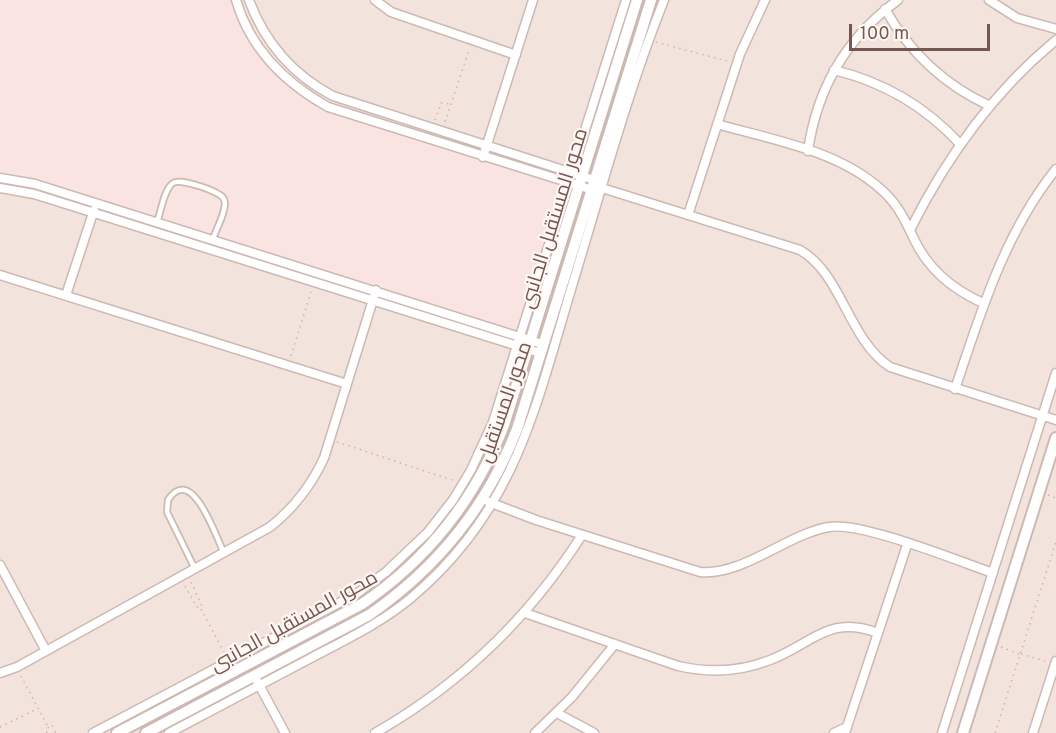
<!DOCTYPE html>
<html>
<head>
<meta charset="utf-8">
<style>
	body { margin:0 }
	#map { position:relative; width:1056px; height:733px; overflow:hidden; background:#fbf3ed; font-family:Overpass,sans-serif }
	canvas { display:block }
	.scale { position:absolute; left:849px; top:24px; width:141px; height:27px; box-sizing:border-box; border:3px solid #745751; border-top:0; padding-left:8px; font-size:18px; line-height:21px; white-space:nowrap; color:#745751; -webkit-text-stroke:4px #fef7f3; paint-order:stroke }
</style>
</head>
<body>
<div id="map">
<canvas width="1056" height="733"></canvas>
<div class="scale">100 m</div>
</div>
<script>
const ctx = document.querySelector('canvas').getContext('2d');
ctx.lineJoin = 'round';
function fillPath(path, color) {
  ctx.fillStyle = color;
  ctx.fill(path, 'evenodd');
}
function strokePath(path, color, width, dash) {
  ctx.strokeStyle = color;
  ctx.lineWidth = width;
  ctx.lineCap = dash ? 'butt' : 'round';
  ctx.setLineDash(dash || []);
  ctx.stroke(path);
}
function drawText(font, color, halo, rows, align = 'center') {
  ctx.font = font + ' Overpass,Cairo,sans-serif';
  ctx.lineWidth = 4.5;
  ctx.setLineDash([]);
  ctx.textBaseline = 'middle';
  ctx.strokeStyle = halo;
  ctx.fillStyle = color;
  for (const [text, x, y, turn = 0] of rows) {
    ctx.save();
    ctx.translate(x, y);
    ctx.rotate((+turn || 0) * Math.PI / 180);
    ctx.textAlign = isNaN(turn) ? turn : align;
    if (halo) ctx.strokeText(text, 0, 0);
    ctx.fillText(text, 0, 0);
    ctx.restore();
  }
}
fillPath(new Path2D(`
	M0,0h1056v733h-1056z`), '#f2e3dc');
fillPath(new Path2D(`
	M0,0h242l9,25 21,29 26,25 38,24 30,12 220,66 -53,165 -494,-156 -39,-7z`), '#fae4e2');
const service = new Path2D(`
	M157,222c4,-10 7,-33 16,-39 7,-5 47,8 51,16 4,10 -8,30 -11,40
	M195,569l-28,-57 1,-12c24,-37 48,37 56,53`);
const minor = new Path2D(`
	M236,0c14,48 49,83 92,107l268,84
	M249,0c16,43 44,75 84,96l261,84 8,8 198,62c42,24 48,89 90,117l166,53
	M375,0l16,12 125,43
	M989,0l28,18 39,11
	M885,9c25,44 59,76 105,97
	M834,70c50,12 91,36 126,74
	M717,124c59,17 127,27 171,72 12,13 19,28 26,43 14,30 40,51 69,64
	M808,151c9,-63 39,-114 90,-151
	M483,157l50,-157
	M0,178l35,6 507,160
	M0,188l34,6 506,159
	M688,215l52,-161 25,-54
	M910,230c36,-72 83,-138 146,-190
	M0,275l347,109
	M66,295l28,-85
	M955,389c26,-77 49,-155 101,-220
	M489,502l47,18 164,52c43,4 87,-38 129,-45 31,-6 129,34 164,46
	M0,565l46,86
	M525,613l153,53c31,7 62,6 92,-6 42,-16 59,-46 108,-27
	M0,673l17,-6 253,-140c24,-19 41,-41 54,-69l52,-168
	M257,681l28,52
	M557,713l37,20
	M93,733l263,-139 30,-22 42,-40 25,-32 18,-30 22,-48 133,-422
	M169,733c47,-25 95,-50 142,-75 34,-18 70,-35 100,-60 104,-87 124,-189 161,-312 29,-95 55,-193 92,-286
	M375,733c86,-49 154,-115 207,-198
	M535,733l37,-36 43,-53
	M834,733l13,-6
	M845,733l62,-188
	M942,733l114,-360
	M1033,733l23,-72`);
const tertiary = new Path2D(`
	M117,733l245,-129c66,-45 113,-104 142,-179l133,-425
	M146,733l223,-118c68,-47 118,-108 148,-186l134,-429
	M963,733l93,-295`);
strokePath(service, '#cdb9b3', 8);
strokePath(minor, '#cdb9b3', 11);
strokePath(tertiary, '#cdb9b3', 14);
strokePath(new Path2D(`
	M656,42l71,19
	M435,120l6,-17 9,1
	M445,122l24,-72
	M291,356l20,-64
	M337,442l118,39
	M1048,495l8,3
	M185,586l12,21 5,-1 -11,-24
	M201,609l23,43
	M1001,647l18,7
	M1021,654l24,7
	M21,676l27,51
	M0,727l37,-18
	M47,733l-1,-4 6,-4 4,8
	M995,733l61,-191`), '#d3b2a9', 1.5, [1.5, 4.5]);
strokePath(service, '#fff', 4.5);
strokePath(minor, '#fff', 8);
strokePath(tertiary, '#fff', 10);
drawText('20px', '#745751', '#fef7f3', [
	["محور المستقبل الجانبى",556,219,-73],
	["محور المستقبل",507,403,-71],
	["محور المستقبل الجانبى",295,623,-29]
]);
</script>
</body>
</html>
